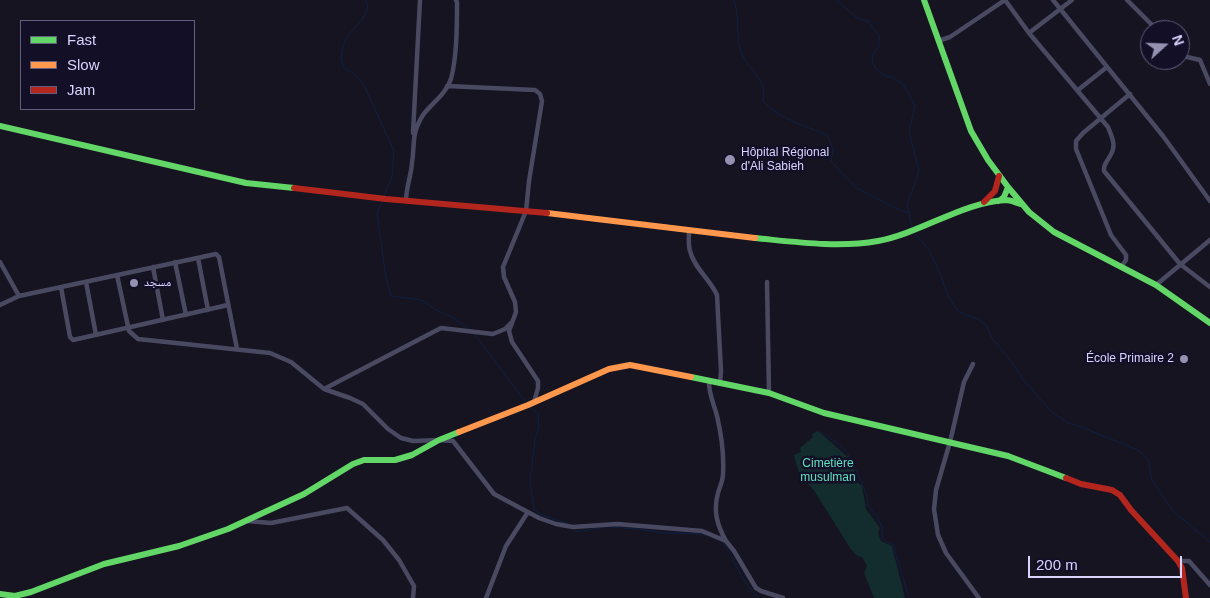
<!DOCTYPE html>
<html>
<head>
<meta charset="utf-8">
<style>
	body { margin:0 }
	#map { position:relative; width:1210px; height:598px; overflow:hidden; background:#161421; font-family:Arial,sans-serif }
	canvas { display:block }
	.legend { position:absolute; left:20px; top:20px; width:175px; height:90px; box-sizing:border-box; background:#130f26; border:1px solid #625e7d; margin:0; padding:6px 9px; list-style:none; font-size:15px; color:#d9d4ff }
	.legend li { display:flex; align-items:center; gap:10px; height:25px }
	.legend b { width:25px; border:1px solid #625e7d }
	.north { position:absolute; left:1140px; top:20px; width:50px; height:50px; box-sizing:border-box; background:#130f26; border:1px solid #625e7d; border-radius:50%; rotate:70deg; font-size:14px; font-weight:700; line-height:20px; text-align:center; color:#d9d4ff }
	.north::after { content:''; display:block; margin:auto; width:18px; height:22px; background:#9591b1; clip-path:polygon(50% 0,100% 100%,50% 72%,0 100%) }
	.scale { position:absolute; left:1028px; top:556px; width:154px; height:22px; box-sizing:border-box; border:2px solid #d9d4ff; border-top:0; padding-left:6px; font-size:15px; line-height:18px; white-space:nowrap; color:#d9d4ff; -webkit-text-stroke:4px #130f26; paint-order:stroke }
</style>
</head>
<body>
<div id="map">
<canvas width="1210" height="598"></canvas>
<ul class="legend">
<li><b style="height:6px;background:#63d668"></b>Fast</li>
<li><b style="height:6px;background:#ff974d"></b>Slow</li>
<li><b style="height:6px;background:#b3261e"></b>Jam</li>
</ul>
<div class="north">N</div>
<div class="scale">200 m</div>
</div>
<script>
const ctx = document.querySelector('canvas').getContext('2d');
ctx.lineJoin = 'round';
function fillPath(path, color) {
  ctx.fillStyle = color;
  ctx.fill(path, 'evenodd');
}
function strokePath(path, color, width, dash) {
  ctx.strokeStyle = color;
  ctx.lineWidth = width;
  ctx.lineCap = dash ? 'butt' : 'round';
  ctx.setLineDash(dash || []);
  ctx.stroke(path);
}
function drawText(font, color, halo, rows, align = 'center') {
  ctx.font = font + ' Arial,"Noto Naskh Arabic",sans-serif';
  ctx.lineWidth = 5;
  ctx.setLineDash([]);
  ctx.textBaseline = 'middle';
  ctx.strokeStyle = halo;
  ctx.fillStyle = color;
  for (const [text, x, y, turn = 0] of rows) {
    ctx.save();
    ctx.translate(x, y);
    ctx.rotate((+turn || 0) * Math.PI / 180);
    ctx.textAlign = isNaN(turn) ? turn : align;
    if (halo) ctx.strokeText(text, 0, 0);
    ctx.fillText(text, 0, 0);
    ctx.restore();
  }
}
fillPath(new Path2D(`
	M818,431l30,26 5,10 5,16 4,3 4,23 14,19 -2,5 3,8 11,5 13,52h-31l-10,-25 3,-7 -5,-9 -6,-2 -6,-7 -35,-56 -16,-19 -5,-18 7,-3 -1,-4 13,-11 -1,-3z`), '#132c2d');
strokePath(new Path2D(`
	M366,0l2,8 -6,12 -15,16 -4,11 -2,12 3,9 9,5 11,12 30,66 -2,26 -8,19
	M734,0c6,16 1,37 8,54 7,17 26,25 21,47 13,16 45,26 64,34l6,14 -2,12 24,26 36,19 17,7
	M837,0l20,18 11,3 11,15v10l-6,8 -1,7 4,8 10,7 8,2 10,7 11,21 -6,25 10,40 -12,34 5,22
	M382,202l-5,11 9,65 5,18 31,4 14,10 16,7 17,12
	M914,232l15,18 10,21 9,25 9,14 9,5 12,4 8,6 6,13 21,26 11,17 28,31 16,11 16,5 54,22 10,9 4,21 20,30 38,32
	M474,334l52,68
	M530,407l8,6 1,15 -4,11 -5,43 4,27 5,5 29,10
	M820,432l20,13 9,10 14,31 4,11v7l11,14 4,9v12l11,6 16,53
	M611,527l26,2 27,4 36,1 6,1
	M573,528l3,4 29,-5
	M722,541c13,18 19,43 37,57`), '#0d2144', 1);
strokePath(new Path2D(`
	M1005,0l24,33 79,94c4,10 9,19 2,29 -3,6 -7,8 -6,15l76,93 30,23
	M1053,0l110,136 47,65
	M1127,0l30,30
	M1029,33l43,-33
	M938,41l12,-4 55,-37
	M1180,53l3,3 17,4 10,24
	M447,86l88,4 5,4 2,7 -13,80 -3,30 -23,56 1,10 11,25 1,10 -7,19 3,11 26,39v7l-4,14
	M1078,90l29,-23
	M413,133l7,-133
	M406,201c0,-13 5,-25 6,-38 3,-20 -1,-29 11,-48 9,-12 23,-21 28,-36 6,-23 6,-54 6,-77l-1,-2
	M689,231c0,6 -1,14 1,20 4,17 20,28 27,44l4,76 -1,13
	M198,258l10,52
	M0,262l19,34
	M175,262l11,53
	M153,267l10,53
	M1121,267l5,-7v-5l-15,-20 -35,-86v-8l7,-8 47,-39
	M117,275l12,56 9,8 132,14 21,9 33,27 26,9 13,6 25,25 13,9 12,3 26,-1 14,1 41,53 45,24 17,6 17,3 44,-3 85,7 24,10c-9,-16 -13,-30 -8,-48 2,-7 5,-12 5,-19 1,-18 -2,-41 -6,-58 -3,-12 -8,-21 -8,-34
	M86,282l10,53
	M767,282l2,111
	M1156,285l54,-45
	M61,287l9,50 3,3 155,-35
	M0,305l19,-9 197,-42 3,3 18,92
	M973,364l-9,18 -14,60 -14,48 -2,19 4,26 8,18 33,45
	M324,389l117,-61 52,6 12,-5 6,-6
	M247,521l24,2 76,-15 36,32 16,20 15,26 -1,12
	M726,541l8,10 22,37 5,3 22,7
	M1178,561h11l21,24
	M486,598l20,-52 22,-34`), '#4a4962', 4.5);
strokePath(new Path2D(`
	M924,0l47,131 17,29 20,27 -4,10 -5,4
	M0,126l246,57 48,5
	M1008,187l21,25 25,20 102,53 54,38
	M755,238c41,4 83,10 123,3 43,-8 85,-39 128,-41 5,0 10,3 15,4
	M691,377l78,16 55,20 184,43 58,22
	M0,594l15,2 16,-4 73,-28 75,-18 49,-17 76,-35 49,-30 11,-4h31l17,-5 27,-15 20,-8`), '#63d668', 6);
strokePath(new Path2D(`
	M547,213l208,25
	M459,432l69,-27 81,-36 21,-4 61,12`), '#ff974d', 6);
strokePath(new Path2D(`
	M294,188l92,11 161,14
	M984,202l11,-11 4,-15
	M1066,478l15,6 31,6 8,5 11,15 47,51 4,7 4,30`), '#b3261e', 6);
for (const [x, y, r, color] of [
	[730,160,6,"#9591b1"],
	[134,283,5,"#9591b1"],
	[1184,359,5,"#9591b1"]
]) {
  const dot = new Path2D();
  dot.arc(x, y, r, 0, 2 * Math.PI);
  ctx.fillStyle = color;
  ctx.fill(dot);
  strokePath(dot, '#130f26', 2);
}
drawText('12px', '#d9d4ff', '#130f26', [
	["Hôpital Régional",741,153],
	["d'Ali Sabieh",741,167],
	["مسجد",144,283],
	["École Primaire 2",1174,359,"right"]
], 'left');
drawText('12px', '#5fe0c0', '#130f26', [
	["Cimetière",828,464],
	["musulman",828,478]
]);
</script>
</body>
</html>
